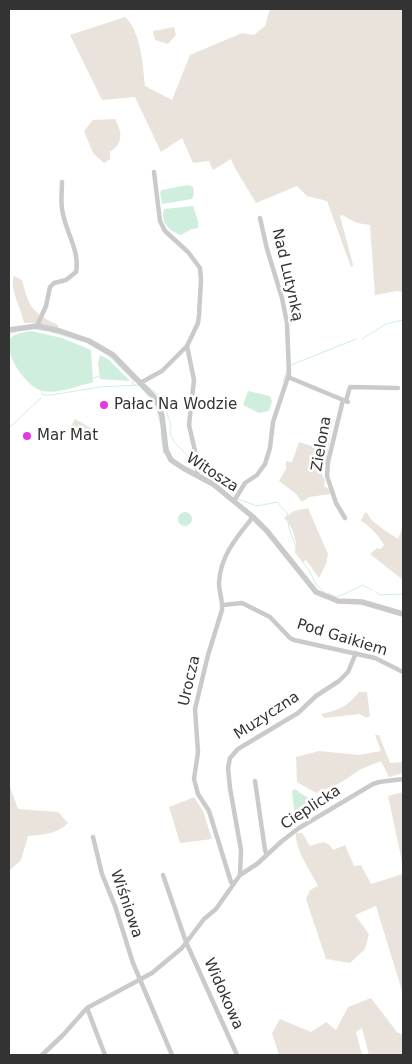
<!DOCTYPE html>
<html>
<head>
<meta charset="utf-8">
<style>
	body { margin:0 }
	#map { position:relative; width:412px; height:1064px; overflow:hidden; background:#fff; font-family:"DejaVu Sans",sans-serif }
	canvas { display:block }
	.frame { position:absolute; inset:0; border:10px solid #333; pointer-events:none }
</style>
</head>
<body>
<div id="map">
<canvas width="412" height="1064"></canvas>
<div class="frame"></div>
</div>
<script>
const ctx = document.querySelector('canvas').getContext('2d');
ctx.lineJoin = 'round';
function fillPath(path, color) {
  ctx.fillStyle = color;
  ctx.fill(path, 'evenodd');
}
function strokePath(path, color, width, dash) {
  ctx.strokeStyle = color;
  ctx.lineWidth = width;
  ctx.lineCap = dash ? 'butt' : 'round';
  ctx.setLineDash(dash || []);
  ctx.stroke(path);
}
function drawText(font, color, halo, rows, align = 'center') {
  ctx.font = font + ' "DejaVu Sans",sans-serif';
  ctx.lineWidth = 5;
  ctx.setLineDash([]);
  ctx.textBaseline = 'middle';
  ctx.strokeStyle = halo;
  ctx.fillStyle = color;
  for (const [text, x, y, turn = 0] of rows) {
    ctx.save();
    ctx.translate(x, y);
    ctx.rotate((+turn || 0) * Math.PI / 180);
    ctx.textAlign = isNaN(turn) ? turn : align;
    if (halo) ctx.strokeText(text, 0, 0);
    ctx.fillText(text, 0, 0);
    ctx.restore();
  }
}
fillPath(new Path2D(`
	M270,9h133v283l-6,-1 -22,4 -5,-70 -13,-2 -15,-8 -2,1 13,49 -2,2 -24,-66 -20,-5 -10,-10 -41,17 -21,-35 -4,-9 -18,11 -4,-9 -16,2 -11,-25 -21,14 -26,-55 -33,3 -32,-65 55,-18c16,14 18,49 20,69l27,14 18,-45 52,-22 12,2 11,-9z
	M174,27l2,8 -8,9 -13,-4 -2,-9z
	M115,119c7,13 9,24 -5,33v7l-6,4 -11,-10 -9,-22 9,-11z
	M14,276l8,4c7,27 10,33 36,45v4l-24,-6h-10c-2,-13 -15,-34 -10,-47z
	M75,419l19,11 -5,8 -19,-10z
	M331,424h1l-6,39 -3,2 -1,10 3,5 -1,6 5,3 2,5 -22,3 -7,5 -6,-8 -17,-13 7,-12v-8l6,1 7,-20 19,6z
	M308,508l20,46 -2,10 -7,14 -13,-18 -3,2 -7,-10c1,-11 -3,-26 -12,-34l10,-7z
	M365,512l3,2c2,8 22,19 30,25l5,-13v54l-33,-26 7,-6 4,1 3,-4c-5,-9 -14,-19 -23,-24z
	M359,692h8l3,24 -4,2 -6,-4 -36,4 -3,-4c18,-4 26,-7 38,-22z
	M375,735h4l11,28 13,-1v11l-14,4 -8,-16 -20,8 -21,14 -24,10 -19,-11 -1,-25 23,-6 40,4 22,-4z
	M9,784l9,25 40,3 10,11c-11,11 -25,12 -40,13l-7,24 -12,11z
	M403,792v74l-15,-70z
	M194,797l9,14 9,28 -32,4 -11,-36z
	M296,833h6l8,13 13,-4 7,3 3,5 12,-5 9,21 7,-1 10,19 32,-10v120l-27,-88 -21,9 14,19 -4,15 -15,14 -24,-4 -20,-60 4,-9 8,-4c-8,-16 -23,-36 -22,-53z
	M371,998l26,34 6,3v20h-34l-7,-27 -6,4 6,23h-83l-7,-22 8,-14 31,13 15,-10 10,8 12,-23z`), '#eae3db');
fillPath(new Path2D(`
	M188,185l5,2 1,7 -2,5 -30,5 -2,-12 2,-2z
	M193,206l5,15v7l-6,1 -11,6c-12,-4 -21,-13 -17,-26z
	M31,331l31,7 29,12 2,32c-15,4 -35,12 -50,9 -15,-2 -41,-38 -33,-52 4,-6 15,-7 21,-8z
	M100,355l9,5 21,21 -30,-2 -2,-15z
	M248,391l22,5 2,5 -3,10 -10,2 -16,-8z
	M178 519a7 7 0 1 1 14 0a7 7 0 1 1-14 0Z
	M295,789c6,6 17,9 21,16l-2,4 -18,4 -2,-2 -2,-20z`), '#cfeede');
strokePath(new Path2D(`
	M35,329l11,2
	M52,332l30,9
	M9,335l7,-3
	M362,339l24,-15 17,-4
	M109,356l25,25 -2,2 3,2
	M291,365l65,-26
	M94,378l5,-2
	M283,382l4,-12
	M146,385l16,13 9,27c-5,13 10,23 18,32
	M41,391l2,4h8l49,-8 39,-2 17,21 4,16
	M9,428l32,-30
	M161,433l3,21
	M190,459l5,8
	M200,472l20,10 15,15
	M238,499l19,7 20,-4 10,11 2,15 7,19 -1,5 14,18 8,16 8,6
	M376,592l4,3 23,-1
	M328,593l8,4 4,-1 23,-11 9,5`), '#cfeede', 1);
strokePath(new Path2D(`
	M37,326l9,-20 4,-19 4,-4 12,-3 10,-8c4,-20 -9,-38 -13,-58 -3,-10 -1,-22 -1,-32
	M187,346l7,34 -5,45 9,39 -1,11
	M288,377l60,25
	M140,383l22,-12 25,-25 11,-23 1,-8 2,-35 -1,-12 -12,-16 -23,-21 -5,-10 -6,-49
	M343,400l-15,62 -1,14 9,27 9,15
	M346,401l4,-14 48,1
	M234,501l11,-18 12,-8 8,-11 5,-16 3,-26 16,-48 -2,-51 -5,-25 -15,-49 -7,-31
	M223,605l19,-2 28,14 20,21 4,2 81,18 28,14
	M255,781l10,69 2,5
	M93,837l9,37 13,32 18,57 39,92
	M163,875l23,67 51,113
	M240,875l1,-25 -11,-62 -2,-20 2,-10 8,-9 60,-36 18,-17 23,-15 9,-9 8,-19
	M233,883l-2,-1 -22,-71 -11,-17 -4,-15 4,-27 -3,-43 13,-54 14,-45c1,-9 -3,-18 -3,-27 1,-27 18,-46 34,-66
	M87,1008l18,47
	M42,1055l21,-20 24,-27 65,-35 30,-25 22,-29 12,-10 24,-34 17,-11 25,-23 17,-13 74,-44 6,-2 24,-3`), '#cacaca', 4.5);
strokePath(new Path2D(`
	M9,330l28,-4 23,5 29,10 24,14 41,42 5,8 3,11 4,34 5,10 12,8 30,16 40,33 14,14 49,61 22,9 24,1 41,12`), '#cacaca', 5.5);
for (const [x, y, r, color] of [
	[104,405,5,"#e539dd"],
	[27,436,5,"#e539dd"]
]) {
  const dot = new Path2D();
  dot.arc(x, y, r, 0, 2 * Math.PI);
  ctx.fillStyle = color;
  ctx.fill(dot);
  strokePath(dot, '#fff', 2);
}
drawText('15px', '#333', '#fff', [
	["Nad Lutynką",287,275,77],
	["Zielona",322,444,-80],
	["Witosza",212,473,33],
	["Pod Gaikiem",342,638,17],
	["Urocza",190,681,-77],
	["Muzyczna",267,716,-33],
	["Cieplicka",311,808,-33],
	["Wiśniowa",126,904,71],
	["Widokowa",223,994,66]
]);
drawText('15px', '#333', '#fff', [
	["Pałac Na Wodzie",114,405],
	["Mar Mat",37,436]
], 'left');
</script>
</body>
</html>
